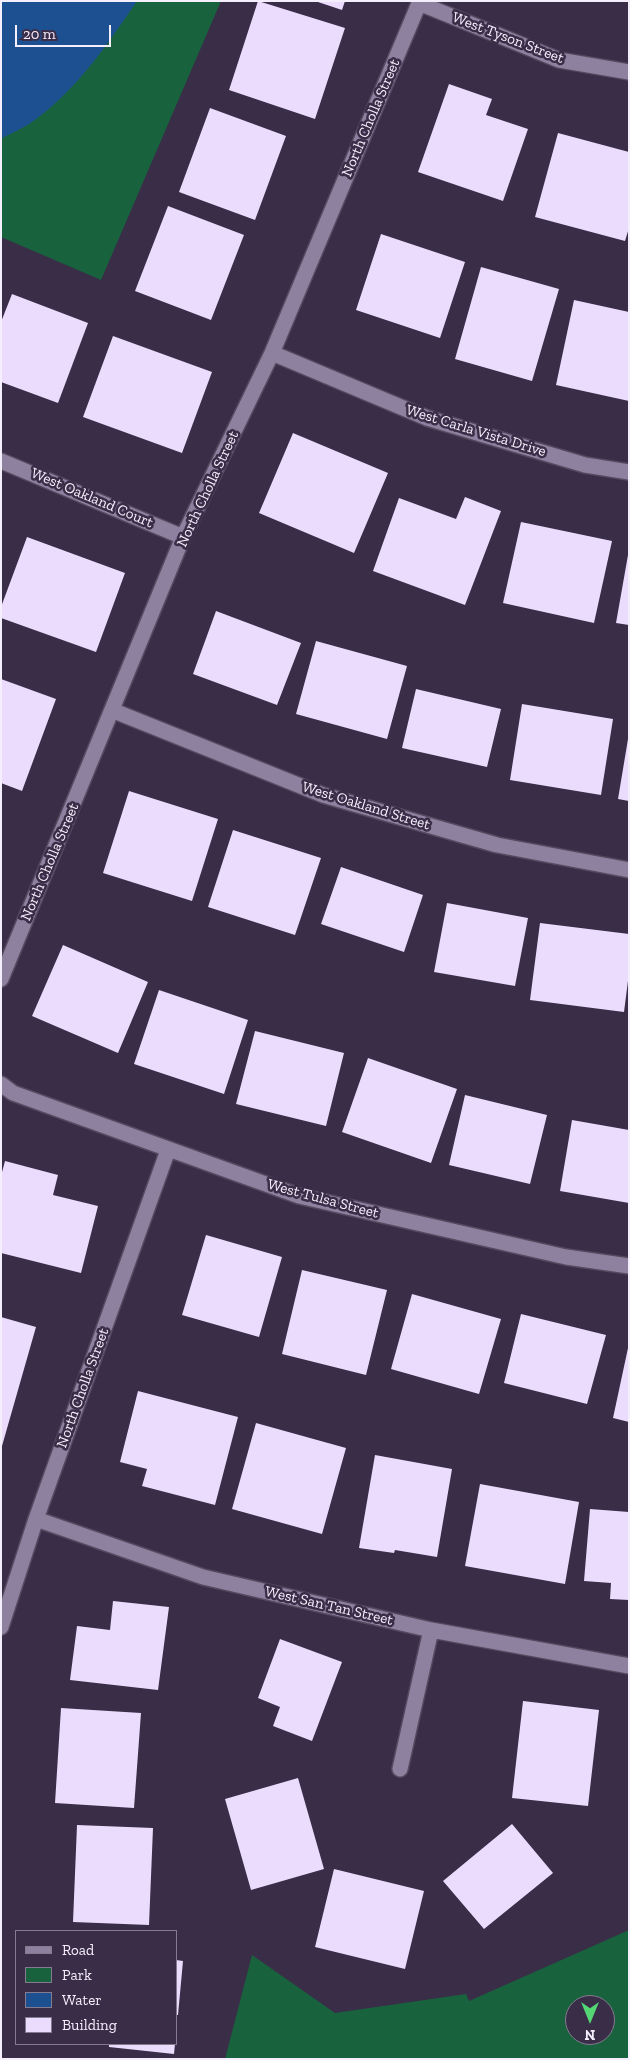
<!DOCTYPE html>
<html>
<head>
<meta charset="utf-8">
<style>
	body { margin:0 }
	#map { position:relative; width:630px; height:2060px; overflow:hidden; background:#3a2d48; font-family:"Zilla Slab",serif }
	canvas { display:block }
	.frame { position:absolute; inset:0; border:2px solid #f5effd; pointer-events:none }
	.legend { position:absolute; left:15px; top:1930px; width:162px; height:115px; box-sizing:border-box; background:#3a2d48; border:1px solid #857b90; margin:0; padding:6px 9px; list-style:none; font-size:15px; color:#f5effd }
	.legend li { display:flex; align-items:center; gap:10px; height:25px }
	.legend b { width:25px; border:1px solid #857b90 }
	.north { position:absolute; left:565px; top:1995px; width:50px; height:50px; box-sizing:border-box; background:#3a2d48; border:1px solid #857b90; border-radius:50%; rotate:180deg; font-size:14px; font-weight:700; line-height:20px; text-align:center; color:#f5effd }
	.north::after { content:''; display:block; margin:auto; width:18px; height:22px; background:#53d673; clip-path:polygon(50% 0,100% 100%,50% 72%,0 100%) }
	.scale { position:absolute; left:15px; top:25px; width:96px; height:22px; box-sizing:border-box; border:2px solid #f5effd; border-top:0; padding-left:6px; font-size:15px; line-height:18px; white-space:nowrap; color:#f5effd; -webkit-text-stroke:4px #3a2d48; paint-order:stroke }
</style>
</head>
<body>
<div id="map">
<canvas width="630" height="2060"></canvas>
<div class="frame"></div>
<ul class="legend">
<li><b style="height:6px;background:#8e809f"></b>Road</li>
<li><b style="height:14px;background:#18623e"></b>Park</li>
<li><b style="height:14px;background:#1d5090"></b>Water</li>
<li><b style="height:14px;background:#ebdcfe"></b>Building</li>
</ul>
<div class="north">N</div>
<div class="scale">20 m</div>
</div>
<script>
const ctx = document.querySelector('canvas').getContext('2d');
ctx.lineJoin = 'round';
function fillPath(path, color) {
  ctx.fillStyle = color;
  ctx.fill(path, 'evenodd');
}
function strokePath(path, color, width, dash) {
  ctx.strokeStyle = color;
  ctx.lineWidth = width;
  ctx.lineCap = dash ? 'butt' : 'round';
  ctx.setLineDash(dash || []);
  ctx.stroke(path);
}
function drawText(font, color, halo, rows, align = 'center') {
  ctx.font = font + ' "Zilla Slab",serif';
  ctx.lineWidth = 5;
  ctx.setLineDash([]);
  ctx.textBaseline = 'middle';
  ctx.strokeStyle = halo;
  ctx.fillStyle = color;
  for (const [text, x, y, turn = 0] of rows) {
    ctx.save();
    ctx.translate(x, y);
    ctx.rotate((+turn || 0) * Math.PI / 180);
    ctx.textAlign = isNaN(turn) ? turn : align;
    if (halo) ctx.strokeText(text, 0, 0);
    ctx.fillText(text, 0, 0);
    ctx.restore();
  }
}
fillPath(new Path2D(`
	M1,1h220l-120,279 -100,-43z
	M629,1930v129h-404l27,-104 83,58 131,-19 3,7zM575,2005h30v30h-30z`), '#18623e');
fillPath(new Path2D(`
	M1,1h136c-30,44 -61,90 -105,121 -10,7 -21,11 -31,17z`), '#1d5090');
fillPath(new Path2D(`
	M258,1l87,27 -30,91 -86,-29z
	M315,1h30l-3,9z
	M449,84l43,15 -6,16 42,14 -25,72 -85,-29z
	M210,108l76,28 -31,84 -76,-28z
	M558,133l71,19v76l-4,13 -90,-24z
	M168,206l76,29 -33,85 -76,-29z
	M381,234l84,28 -25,76 -84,-28z
	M481,267l78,22 -27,92 -77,-22z
	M12,294l76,29 -30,80 -57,-21v-60z
	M574,300l55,12v89l-73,-16z
	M113,336l99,36 -30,81 -99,-36z
	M293,433l95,40 -34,80 -95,-40z
	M465,497l36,14 -36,94 -92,-34 26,-73 57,21z
	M521,522l91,19 -18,82 -91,-20z
	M27,537l98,36 -29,79 -95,-34v-11z
	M628,555h1v70l-13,-2z
	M216,611l85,32 -24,62 -84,-31z
	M316,641l91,25 -20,73 -91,-25z
	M1,679l55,20 -34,92 -21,-8z
	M416,689l85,20 -14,58 -85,-19z
	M522,704l91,15 -12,76 -91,-15z
	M628,739h1v62l-11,-2z
	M129,791l89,28 -26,82 -89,-28z
	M233,830l88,28 -26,77 -87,-28z
	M341,867l82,28 -19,57 -83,-28z
	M447,903l81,15 -13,68 -81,-14z
	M540,923l89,11v39l-5,39 -94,-12z
	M63,945l85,37 -30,71 -86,-37z
	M159,990l89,30 -24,74 -90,-30z
	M255,1031l89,22 -18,73 -90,-22z
	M368,1058l89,31 -26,74 -89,-31z
	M465,1095l82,20 -17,69 -81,-19z
	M572,1120l57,10v73l-69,-12z
	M5,1161l53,14 -5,20 45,11 -17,67 -80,-20v-77z
	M206,1235l76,22 -23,80 -77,-22z
	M302,1270l85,20 -21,85 -84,-21z
	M412,1294l89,25 -22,75 -88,-25z
	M521,1314l85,21 -19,69 -83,-21z
	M1,1317l35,10 -34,119h-1z
	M628,1348h1v74l-16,-4z
	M138,1391l100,26 -23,88 -73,-19 5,-17 -27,-7z
	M256,1423l90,25 -24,86 -90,-25z
	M375,1455l77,14 -15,88 -42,-7 -1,3 -35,-5z
	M480,1484l99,18 -14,82 -100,-18z
	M590,1509l39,3v88l-19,-1 1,-16 -27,-2z
	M113,1601l56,6 -11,83 -88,-10 7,-54 33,4z
	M280,1639l62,23 -30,79 -39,-15 7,-19 -22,-9z
	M523,1701l76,9 -11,96 -76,-8z
	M61,1708l80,5 -7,95 -79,-5z
	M298,1778l26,91 -73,21 -26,-91z
	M512,1824l41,49 -69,56 -41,-48z
	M77,1825l76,3 -4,97 -76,-3z
	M334,1869l90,22 -19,78 -90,-22z
	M176,1960l7,1 -5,54h-2z
	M109,2044h66l-1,10 -65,-7z`), '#ebdcfe');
const minor = new Path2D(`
	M419,3l140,57 70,12
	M272,353l155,65 158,47 44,7
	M1,461l182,76
	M114,711l209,84 174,50 132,25
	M1,979l182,-442 89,-184 148,-352
	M1,1084l12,9 286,103 267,61 63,9
	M36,1519l167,58 228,53 198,36
	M1,1627l35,-108 132,-369
	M400,1769l31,-139`);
strokePath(minor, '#54495f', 18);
strokePath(minor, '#8e809f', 15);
drawText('15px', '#f5effd', '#3a2d48', [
	["West Tyson Street",508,38,21],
	["North Cholla Street",371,118,-67],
	["West Carla Vista Drive",476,431,17],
	["North Cholla Street",208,489,-65],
	["West Oakland Court",92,498,23],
	["West Oakland Street",366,806,17],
	["North Cholla Street",50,862,-67],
	["West Tulsa Street",323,1199,15],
	["North Cholla Street",83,1388,-70],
	["West San Tan Street",329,1606,13]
]);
</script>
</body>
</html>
